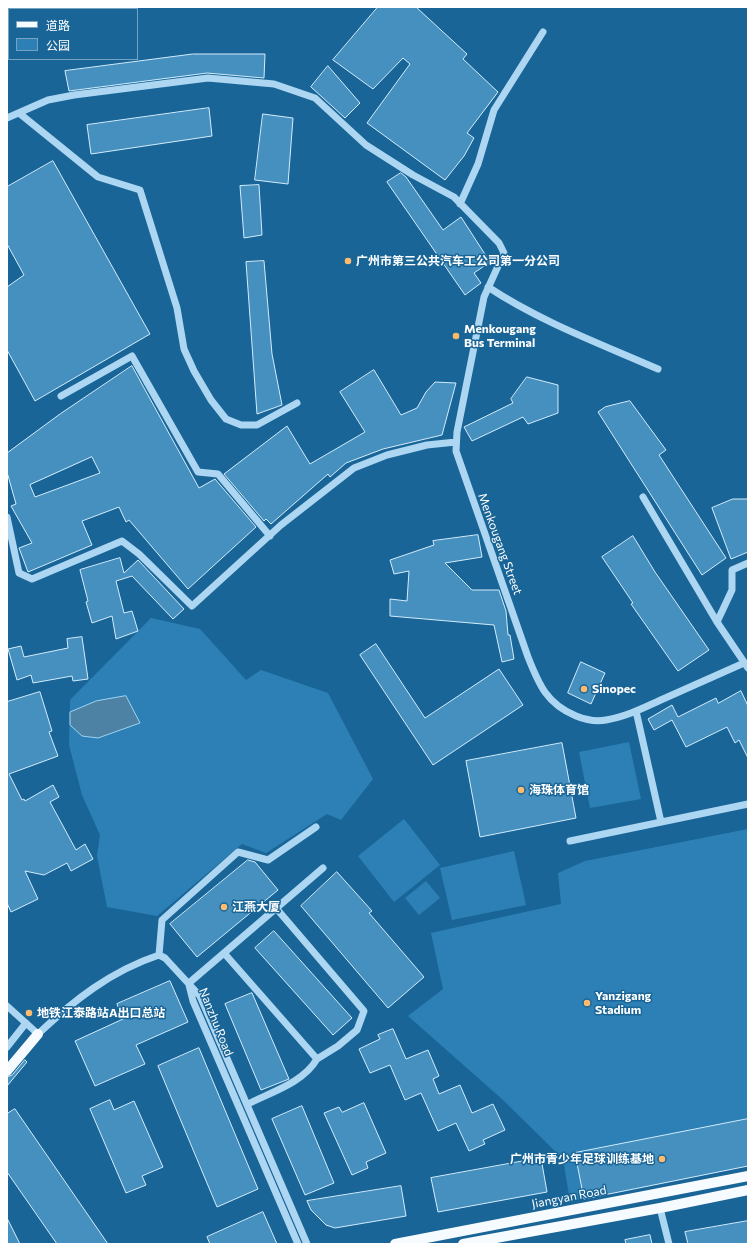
<!DOCTYPE html>
<html>
<head>
<meta charset="utf-8">
<style>
	body { margin:0 }
	#map { position:relative; width:755px; height:1251px; overflow:hidden; background:#196597; font-family:Commissioner,"Noto Sans SC",sans-serif }
	canvas { display:block }
	.frame { position:absolute; inset:0; border:8px solid #fff; pointer-events:none }
	.legend { position:absolute; left:8px; top:8px; width:130px; height:52px; box-sizing:border-box; background:#196597; border:1px solid #75a3c1; margin:0; padding:5px 7px; list-style:none; font-size:12px; color:#fff }
	.legend li { display:flex; align-items:center; gap:8px; height:20px }
	.legend b { width:20px; border:1px solid #75a3c1 }
</style>
</head>
<body>
<div id="map">
<canvas width="755" height="1251"></canvas>
<div class="frame"></div>
<ul class="legend">
<li><b style="height:5px;background:#f6fbff"></b>道路</li>
<li><b style="height:11px;background:#2d80b5"></b>公园</li>
</ul>
</div>
<script>
const ctx = document.querySelector('canvas').getContext('2d');
ctx.lineJoin = 'round';
function fillPath(path, color) {
  ctx.fillStyle = color;
  ctx.fill(path, 'evenodd');
}
function strokePath(path, color, width, dash) {
  ctx.strokeStyle = color;
  ctx.lineWidth = width;
  ctx.lineCap = dash ? 'butt' : 'round';
  ctx.setLineDash(dash || []);
  ctx.stroke(path);
}
function drawText(font, color, halo, rows, align = 'center') {
  ctx.font = font + ' Commissioner,"Noto Sans SC",sans-serif';
  ctx.lineWidth = 3;
  ctx.setLineDash([]);
  ctx.textBaseline = 'middle';
  ctx.strokeStyle = halo;
  ctx.fillStyle = color;
  for (const [text, x, y, turn = 0] of rows) {
    ctx.save();
    ctx.translate(x, y);
    ctx.rotate((+turn || 0) * Math.PI / 180);
    ctx.textAlign = isNaN(turn) ? turn : align;
    if (halo) ctx.strokeText(text, 0, 0);
    ctx.fillText(text, 0, 0);
    ctx.restore();
  }
}
fillPath(new Path2D(`
	M151,618l49,11 46,51 15,-10 67,23 45,86 -32,41 -14,-6 -61,39 -24,-9 -85,72 -50,-9 -10,-51 3,-21 -18,-40 -13,-50 1,-45z
	M629,742l12,57 -51,9 -11,-56z
	M404,819l36,46 -46,37 -36,-46z
	M748,829v337l-178,35 -7,-42 -60,-59 -95,-84 35,-27 -12,-56 130,-29 -3,-31 27,-12z
	M514,851l12,54 -74,15 -12,-52z
	M426,881l14,17 -21,17 -14,-17z`), '#2d80b5');
const water = new Path2D(`
	M126,696l14,27 -42,15 -16,-2 -12,-11v-13l26,-11z`);
fillPath(water, '#4d82a4');
strokePath(water, '#9fd4f3', 1);
const building = new Path2D(`
	M378,7h38l51,47 -4,5 35,33 -31,41 7,5 -10,18 -19,24 -78,-57 43,-59 -7,-6 -30,31 -40,-29z
	M193,54h72l-1,24 -57,-5 -138,18 -4,-20z
	M328,66l32,37 -15,15 -34,-31z
	M209,108l3,28 -121,18 -4,-29z
	M263,114l30,4 -5,66 -33,-4z
	M53,161l97,173 -115,67 -28,-51v-63l17,-12 -17,-31v-57z
	M401,173l5,4 37,53 18,-13 29,45 -16,11 7,10 -16,12 -78,-113z
	M259,185l3,50 -18,3 -4,-52z
	M264,261l8,93 10,51 -25,9 -11,-152z
	M132,366l67,122 16,-9 41,48 -68,62 -59,-69 -3,2 -7,-15 -37,14 10,24 -64,27 -9,-24 13,-5 -21,-37 5,-2 -9,-32v-19l53,-39zM92,457l8,16 -65,24 -5,-12z
	M374,370l27,45 16,-7 9,-16 9,-10 21,1 -14,52 -59,14 -37,14 -16,14 -2,-3 -57,50 -5,-5 -2,2 -40,-47 63,-48 23,38 55,-32 -25,-40z
	M527,377l31,8v28l-30,11 -5,-7 -51,24 -8,-14 49,-24 -2,-4z
	M630,401l36,49 -7,5 67,103 -24,17 -104,-163 7,-5z
	M733,499h15v53l-17,7 -19,-51z
	M478,535l4,22 -37,6 27,27h27l7,21 2,24h2l4,24 -12,3 -8,-37 -104,-9v-17l17,2 2,-30 -15,3 -4,-14 44,-15 -1,-4z
	M633,536l22,36 54,78 -31,21 -47,-67 2,-1 -31,-46z
	M120,558l4,15 14,-13 46,49 -11,10 -41,-43 -16,5 8,32 8,-2 6,20 -22,8 -4,-23 -20,7 -6,-21 2,-1 -8,-31z
	M82,637l6,42 -15,2 -1,-5 -39,7 -2,-8 -14,5 -9,-31 13,-3 3,11 44,-9 -1,-9z
	M376,644l49,74 74,-49 24,36 -90,60 -73,-110z
	M581,662l24,11 -14,31 -23,-11z
	M741,691l7,15v52l-9,-18 -4,3 -8,-16 -41,20 -14,-27 -18,10 -6,-11 24,-14 6,12 38,-19 2,5z
	M40,692l12,39 -3,1 9,24 -49,18 13,26 2,-1 1,2 28,-16 6,12 -9,5 26,48 9,-6 8,15 -22,12 -4,-8 -23,12 -19,-4 13,28 -27,13 -4,-9v-201z
	M562,743l14,75 -96,19 -14,-76z
	M248,860l7,2 23,28 -81,67 -27,-33z
	M337,872l35,39 -3,2 55,64 -36,31 -87,-102z
	M274,931l78,87 -19,17 -78,-87z
	M170,981l18,41 -52,23 9,19 -50,22 -20,-45 48,-22 -6,-15z
	M252,993l37,86 -28,11 -36,-86z
	M393,1029l13,30 22,-9 11,26 -6,3 6,15 21,-9 12,28 21,-9 12,26 -22,10 2,4 -16,7 -13,-28 -18,8 -17,-38 -16,7 -15,-35 -20,8 -11,-24 21,-10 -2,-4z
	M199,1048l59,141 -41,18 -59,-141z
	M25,1060l2,2 -20,24v-9l5,-2z
	M110,1100l4,10 20,-9 29,66 -21,9 4,9 -20,8 -36,-84z
	M364,1103l22,50 -20,9 2,6 -16,7 -28,-62 15,-6 3,5z
	M302,1106l32,77 -29,12 -33,-76z
	M15,1109l93,135h-51l-50,-72v-58z
	M748,1119v47l-164,33 -9,-46z
	M541,1158l6,34 -109,20 -7,-34z
	M401,1186l5,30 -71,12 -9,-3 -15,-15 -4,-9z
	M263,1212l14,32h-67l-3,-7z
	M7,1218l13,26h-13z
	M748,1221v23h-60l-3,-12z
	M650,1235l2,9h-26l-1,-4z`);
fillPath(building, '#4690bf');
strokePath(building, '#d3ecfc', 1);
strokePath(new Path2D(`
	M19,113l79,64 42,13 37,118 7,41 10,22 17,29 15,19 15,6h16l40,-22
	M7,118l41,-18 26,-5 134,-17 66,6 41,14 51,47 47,30 41,22 45,46 5,10 -20,44 -27,135 -1,19 72,206c11,28 19,47 48,59 10,4 20,6 30,4 20,-3 39,-13 57,-21 27,-12 54,-24 81,-36
	M460,204l18,-40 16,-54 49,-78
	M488,287c53,35 113,57 170,82
	M61,396l71,-40 66,116 20,2 52,62
	M643,497l74,125 31,46
	M7,517l12,56 13,6 90,-38 17,13 53,52 89,-81 73,-57 33,-13 40,-10 29,-3
	M717,622l15,-32v-20l16,-7
	M636,711l25,111
	M570,841l178,-37
	M276,908l88,103 -7,19 -19,16 -21,13
	M224,953l93,106c-14,24 -46,33 -69,45
	M159,955l3,-35 76,-68 30,8 48,-33
	M189,983l134,-115
	M189,985l4,16 105,243
	M7,1006l31,28c36,-34 73,-63 121,-79l6,3 35,38 107,248
	M7,1047l19,-24
	M660,1208l9,36`), '#acd6f1', 7);
strokePath(new Path2D(`
	M7,1071l31,-37
	M395,1244l353,-68
	M463,1244l197,-36 88,-18`), '#f6fbff', 10);
for (const [x, y, r, color] of [
	[348,261,4,"#ffbc6c"],
	[456,336,4,"#ffbc6c"],
	[584,689,4,"#ffbc6c"],
	[521,790,4,"#ffbc6c"],
	[224,907,4,"#ffbc6c"],
	[587,1003,4,"#ffbc6c"],
	[29,1013,4,"#ffbc6c"],
	[662,1159,4,"#ffbc6c"]
]) {
  const dot = new Path2D();
  dot.arc(x, y, r, 0, 2 * Math.PI);
  ctx.fillStyle = color;
  ctx.fill(dot);
  strokePath(dot, '#196597', 1.5);
}
drawText('bold 12px', '#fff', '#196597', [
	["广州市第三公共汽车工公司第一分公司",356,261],
	["Menkougang",464,329],
	["Bus Terminal",464,343],
	["Sinopec",592,689],
	["海珠体育馆",529,790],
	["江燕大厦",232,907],
	["Yanzigang",595,996],
	["Stadium",595,1010],
	["地铁江泰路站A出口总站",37,1013],
	["广州市青少年足球训练基地",654,1159,"right"]
], 'left');
drawText('12px', '#fff', '#196597', [
	["Menkougang Street",500,544,70],
	["Nanzhu Road",216,1022,68],
	["Jiangyan Road",569,1197,-11]
]);
</script>
</body>
</html>
